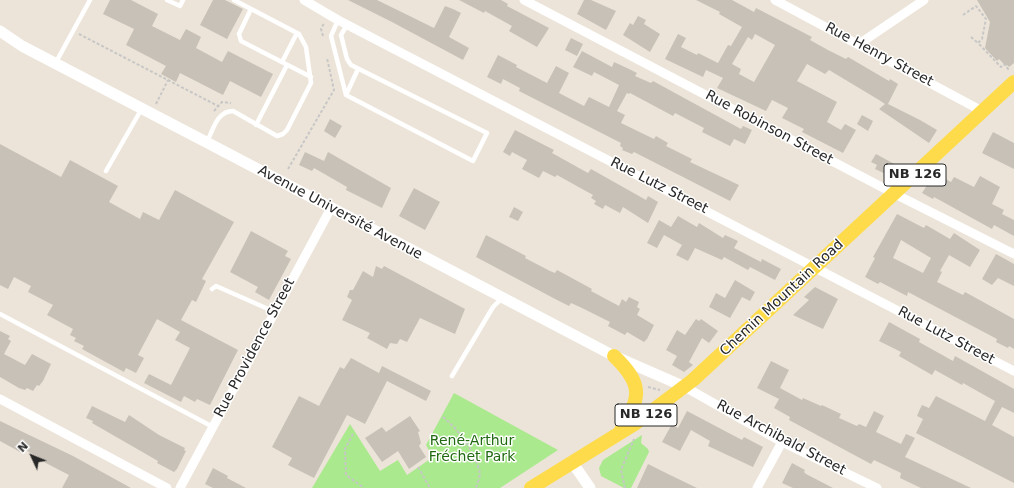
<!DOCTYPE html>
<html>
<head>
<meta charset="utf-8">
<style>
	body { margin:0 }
	#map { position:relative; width:1014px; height:488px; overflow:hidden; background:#ece4d8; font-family:"DejaVu Sans",sans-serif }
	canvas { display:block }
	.north { position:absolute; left:12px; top:436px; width:40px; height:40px; -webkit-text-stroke:3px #fff; paint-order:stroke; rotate:314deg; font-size:11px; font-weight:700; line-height:16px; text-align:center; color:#282828 }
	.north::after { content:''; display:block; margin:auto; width:14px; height:18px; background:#282828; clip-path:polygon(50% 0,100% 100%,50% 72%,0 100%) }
</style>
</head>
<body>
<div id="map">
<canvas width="1014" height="488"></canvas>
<div class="north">N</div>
</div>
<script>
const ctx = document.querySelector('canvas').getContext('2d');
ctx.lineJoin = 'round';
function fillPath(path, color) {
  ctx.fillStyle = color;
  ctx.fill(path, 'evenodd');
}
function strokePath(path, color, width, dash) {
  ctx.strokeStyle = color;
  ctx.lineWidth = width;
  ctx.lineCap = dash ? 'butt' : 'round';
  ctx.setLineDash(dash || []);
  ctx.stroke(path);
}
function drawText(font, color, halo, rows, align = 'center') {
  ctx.font = font + ' "DejaVu Sans",sans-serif';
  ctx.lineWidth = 3;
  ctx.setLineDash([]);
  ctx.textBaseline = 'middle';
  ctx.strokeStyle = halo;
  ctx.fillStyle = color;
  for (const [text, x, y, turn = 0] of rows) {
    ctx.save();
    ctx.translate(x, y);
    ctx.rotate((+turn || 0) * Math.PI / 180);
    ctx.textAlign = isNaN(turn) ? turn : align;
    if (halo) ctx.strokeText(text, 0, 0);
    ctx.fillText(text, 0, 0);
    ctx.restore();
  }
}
fillPath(new Path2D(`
	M454,393l104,57 -58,38h-188l38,-64 30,47 18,-11 9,15 26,-18 -7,-12z
	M642,435l-1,8 7,6 1,3 -18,36h-7l-23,-12 -2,-8 4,-8z`), '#aae98e');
fillPath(new Path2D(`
	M110,0h21l27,14 -6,12 28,14 6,-11 15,8 -5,11 26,14 6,-11 45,23 -12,23 -31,-16 -7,14 -43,-22 -4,9 -15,-8 5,-8 -40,-21 8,-16 -31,-15z
	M213,0h12l18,9 -16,30 -27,-14z
	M348,0h29l57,28 11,-22 8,3 8,4 -12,24 20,11 -6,12 -71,-38z
	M459,0h42l7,4 -1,2 42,22 -12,19 -28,-16 3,-5 -27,-15 -1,2z
	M584,0h7l25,11 -10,19 -29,-16z
	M696,0h36l22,12 2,-4 56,29 -2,3 18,10 18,9 2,-2 41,24 1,-2 8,5 -10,20 32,16 17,10 -8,13 -50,-34 6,-5 -6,-4 -50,-30 -4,4 -18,-10 -10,17 40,21 -10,20 14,8 4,-6 11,6 -13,23 -41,-21 2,-3 -22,-11 6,-10 -16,-8 -6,11 -49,-23 6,-10 -17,-8 -3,7 -38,-18 13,-25 8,4 -5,9 16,8 1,-2 20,10 10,-18 3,1 11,-19 -23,-13 1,-2zM755,34l20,11 -21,37 -15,-8 2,-5 -9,-5 16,-27 4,3z
	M977,0h37v63l-5,4 -2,-2 -1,1 -7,-7 -2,2 -12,-13 5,-26z
	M638,16l8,4 -2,4 16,10 -10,18 -27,-17 7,-12 3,2z
	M571,38l12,6 -6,12 -12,-6z
	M582,51l30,16 2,-5 15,7 8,4 -2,3 16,7 2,-2 88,48 2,-3 9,4 -7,14 -11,-5 -4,7 -28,-14 2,-4 -29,-15 -2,3 -43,-23 -1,1 -2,-1 -10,18 8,4 -4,8 33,16 2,-3 12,7 -2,3 26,13 -2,3 49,23 -9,16 -96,-49 -2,2 -10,-4 1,-2 -3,-2 1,-3 -102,-52 1,-3 -17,-9 -2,5 -14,-7 11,-22 19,10 -1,2 31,16 9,-17 13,7 -10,20 25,13 5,-9 20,10 10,-22 -25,-13 -2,4 -19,-9z
	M862,115l11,6 -5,10 -11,-7z
	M330,119l12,7 -7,12 -11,-7z
	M515,130l39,20 -2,3 36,20 3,-4 55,31 2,-4 10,6 -10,21 -25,-16 -3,6 -15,-8 -2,4 -9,-5 2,-3 -5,-3 2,-3 -36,-20 -2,2 -12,-6 -4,7 -17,-9 5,-9 -15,-8 -2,4 -7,-4z
	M993,132l21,11v26l-32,-16z
	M0,144l61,33 9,-17 48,26 -9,16 31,17 3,-7 16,8 16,-30 59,32 -32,57 4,2 -10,21 -4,-2 -11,20 57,30 -28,55 -13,-6 -2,3 -11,-6 -3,6 -37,-19 5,-9 22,11 19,-37 -15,-8 5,-8 -23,-13 -19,36 6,3 -8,15 -10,-5 -2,4 -42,-23 2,-3 -10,-5 2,-3 -6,-3 3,-6 -26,-14 6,-10 -25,-13 3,-6 -17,-9 -6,12 -8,-4z
	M305,152l19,9 4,-9 63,36 -9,20 -36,-18 1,-3 -33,-19 -2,3 -13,-6z
	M876,154l22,12 -6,11 -17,-8 2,-4 -6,-3z
	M935,173l16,9 3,-5 20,10 6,-11 20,11 -8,17 12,6 -2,4 12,6v16l-20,-11 -2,4 -58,-32 -1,2 -11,-6z
	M414,188l26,14 -15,28 -26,-14z
	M514,207l9,5 -5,9 -9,-4z
	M897,214l27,14 2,-3 24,14 4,-6 26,17 -10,17 -21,-12 -9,16 2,1 -5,10 26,13 2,-3 49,27v30l-5,-3 -1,2 -12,-6 1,-3 -89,-47 -1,4 -27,-14 -2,2 -13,-7 10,-19 -2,-1zM901,240l30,18 -8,15 -30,-15z
	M678,216l19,11 2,-4 24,15 2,-3 13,6 -4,7 27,14 1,-3 19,10 -6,11 -25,-13 -2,3 -24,-13 -2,3 -27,-12 -7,13 -12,-6 6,-10 -18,-10 -7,13 -10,-5 12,-23 12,7z
	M251,231l37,20 -3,5 6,3 -22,41 -14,-8 3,-5 -28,-15z
	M486,235l40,21 -1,2 25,13 5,2 2,-3 35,19 -1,2 28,15 3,-7 4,3 3,-5 10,5 -2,5 3,2 -3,6 17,10 -7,14 -3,3 -17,-10 -2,3 -17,-9 2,-4 -28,-14 -11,-5 -2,3 -12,-6 -81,-43z
	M996,254l18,10v22l-16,-8 -6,7 -10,-6z
	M376,266l6,3 2,-3 81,43 -10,25 -35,-16 -13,24 -7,-3 -3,5 -7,-1 -3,6 -20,-11 3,-5 -28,-13 10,-20 -5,-3 3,-7h3l10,-19 10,6z
	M735,280l20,12 -5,9 -8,-4 -12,21 -21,-11 7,-14 9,5z
	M815,287l23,12 -15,30 -30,-14 16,-15 -5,-3z
	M696,319l3,2 2,-2 17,12 -9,12 -7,-5 -13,24 4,3 -9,7 -12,-7 5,-9 -11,-6 11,-20 8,5z
	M889,322l31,17 -1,3 34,19 2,-5 59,33v24l-12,-6 -10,18 22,12v46l-98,-50 7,-14 -6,-3 2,-5 3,-6 7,3 7,-12 49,25 10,-20 -32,-18 -1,2 -27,-15 -3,5 -33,-19 2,-4 -22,-11z
	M0,331l10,5 -2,3 3,2 -7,13 21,11 7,-11 19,10 -8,17 -4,5 -2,-1 -4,6 -6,-3 -2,2 -6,-2 -19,-11z
	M351,358l28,15 3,-7 49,25 -5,10 -39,-20 -22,43 -18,-9 -33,63 -26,-13 4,-7 -20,-11 27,-51 20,10 21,-39 4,2z
	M771,361l18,9 -9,18 22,12 1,-2 18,8 1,-1 19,9 -2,4 18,8 2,-2 7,3 8,-16 10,5 -8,16 25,12 5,-10 9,4 -10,19 66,31h-50l-21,-10 1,-5 -27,-13 -3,4 -82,-44 1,-3 -16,-9 5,-9 -22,-11z
	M92,406l33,16 4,-7 30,20 26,13 -1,2 2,1 -9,18 -3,3 -17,-9 1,-2 -66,-38 1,-2 -7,-3z
	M687,411l55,29 2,-3 19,10 -10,20 -45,-21 2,-5 -19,-11 -11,21 -18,-9 10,-18 6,4z
	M410,416l10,15 -2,1 3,11 -2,3 7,11 -17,12 -11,-18 -16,11 -17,-24 17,-11 4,5z
	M0,421l73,35 58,32h-69l7,-13 -29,-15 1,-2 -20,-10 -1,4 -20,-11z
	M792,463l13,7 -1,2 2,2 27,14h-40l-11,-5z
	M648,464l20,10 29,14h-60z
	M213,468l15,8 -1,2 19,10h-33l-8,-4z`), '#c7c1b8');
strokePath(new Path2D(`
	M963,15l13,-9 10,13 -4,20 -4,4 23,24 3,-3 5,6
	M79,34l139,72
	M323,36l-2,-7 3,-6
	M971,37l7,6
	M156,104l12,-24
	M214,111l8,-9 9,1
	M288,169l46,-79 -7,-32
	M648,387l12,3
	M443,417c16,13 32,35 37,56 0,4 -3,11 -4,15
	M353,434l-8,15 1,26 18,13
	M418,467l12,21
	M625,488l-4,-18 13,-31`), '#c7c7c7', 2, [3, 2]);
strokePath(new Path2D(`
	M167,0l13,6 3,-6
	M251,9l-12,25 2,7 70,36
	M338,20l-7,16 15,59 127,66 14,-28 -136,-68 -4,-6 -6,-24 6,-10
	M282,62l15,-29
	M55,64l35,-64
	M346,95l12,-26
	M256,125l31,-60
	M207,142c6,-12 10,-31 26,-31l44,25 6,-2 4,-4 24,-47 -5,-36 -7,-13 -65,-34
	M106,171l35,-61
	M212,289l4,-3 59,26
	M0,314l213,113
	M452,376l41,-69 9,-9`), '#fff', 4.5);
strokePath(new Path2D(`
	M304,0l34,20 676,351
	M524,0l371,194 119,60
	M775,0l207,111
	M859,44l65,-44
	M685,387l97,55 95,46
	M0,399l167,89
	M180,488l151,-280
	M757,488l25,-46`), '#fff', 9);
strokePath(new Path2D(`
	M0,31l22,15 184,96 408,214 71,31
	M572,462l18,26`), '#fff', 11);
strokePath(new Path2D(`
	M614,356c31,30 26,42 6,76
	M531,488l105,-65 57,-43 321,-298`), '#fedb4b', 14);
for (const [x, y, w] of [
	[915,175,62],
	[646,415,62]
]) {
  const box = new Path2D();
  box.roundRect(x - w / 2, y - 11, w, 22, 3);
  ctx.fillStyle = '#fff';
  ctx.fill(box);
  strokePath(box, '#282828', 1);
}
drawText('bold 13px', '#282828', null, [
	["NB 126",915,175],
	["NB 126",646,415]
]);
drawText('14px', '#282828', '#fff', [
	["Rue Henry Street",879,55,28],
	["Rue Robinson Street",769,128,28],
	["Rue Lutz Street",659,186,27],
	["Avenue Université Avenue",340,213,28],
	["Chemin Mountain Road",782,298,-43],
	["Rue Lutz Street",946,336,28],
	["Rue Providence Street",255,348,-62],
	["Rue Archibald Street",781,438,28]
]);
drawText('14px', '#216a12', '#fff', [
	["René-Arthur",472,441],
	["Fréchet Park",472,457]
]);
</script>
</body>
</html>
